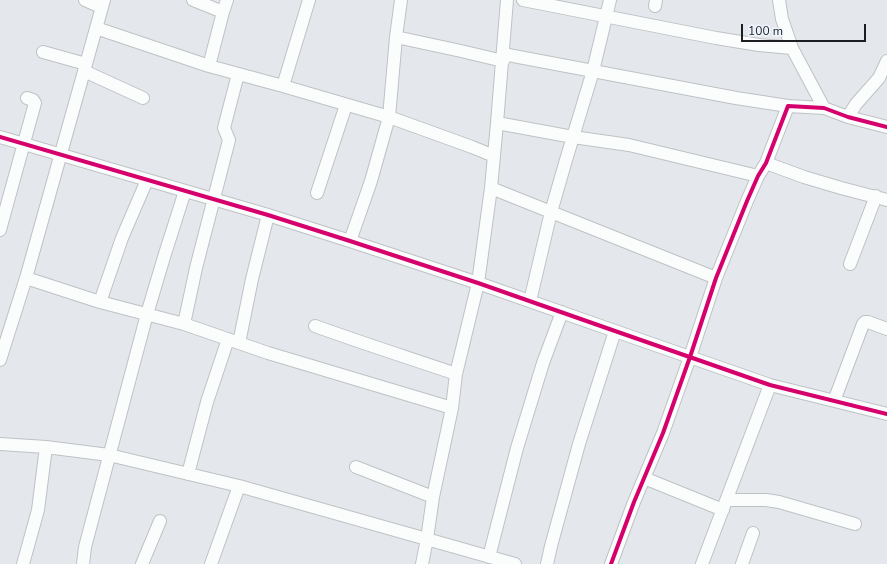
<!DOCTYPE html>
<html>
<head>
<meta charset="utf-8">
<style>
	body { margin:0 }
	#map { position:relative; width:887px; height:564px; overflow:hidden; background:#e4e8ec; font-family:"Nunito Sans",sans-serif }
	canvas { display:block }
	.scale { position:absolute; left:741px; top:24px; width:125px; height:18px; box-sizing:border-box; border:2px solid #1c1e21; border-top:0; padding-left:5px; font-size:12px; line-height:14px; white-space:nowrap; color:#1c1e21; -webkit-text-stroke:3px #edf4fe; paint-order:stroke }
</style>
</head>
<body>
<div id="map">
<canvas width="887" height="564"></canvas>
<div class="scale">100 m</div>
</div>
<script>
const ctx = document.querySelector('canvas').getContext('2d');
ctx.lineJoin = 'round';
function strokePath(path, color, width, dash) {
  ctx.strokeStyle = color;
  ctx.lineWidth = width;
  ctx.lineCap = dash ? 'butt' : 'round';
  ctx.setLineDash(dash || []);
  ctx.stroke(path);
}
const minor = new Path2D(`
	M85,0l16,7
	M193,0l30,12
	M523,0l193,38 43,7 33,3
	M779,0l3,19 10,29 32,60
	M655,6l1,-6
	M96,28l113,38 74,20 106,31 83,30 22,9
	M396,37l65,14 42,10
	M43,52l43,12
	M503,54l233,44 52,8
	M209,66l14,-54 4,-12
	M84,71l59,27
	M283,86l26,-86
	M848,117l8,-13 23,-26 8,-17
	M497,123l76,14 56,8 129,31
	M0,137l268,78 82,26 128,42 137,48 155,54 117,29
	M766,163l38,14 37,11 46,12
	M491,188l225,90
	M317,193l29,-88
	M0,230l35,-127 -2,-3 -6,-2
	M350,241l21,-60 18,-64 7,-80 5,-37
	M850,264l26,-68
	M26,278l74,24 84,22 84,29 184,55
	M530,301l21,-89 15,-52 27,-89 17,-71
	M100,302l22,-64 25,-58
	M184,324l12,-56 33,-128 -5,-12 14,-54
	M315,326c47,17 94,32 141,48
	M239,343l13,-64 16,-64
	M0,360l26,-82 78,-278
	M834,401l29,-77 2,-2h3l19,7
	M0,444l46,3 63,8 130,31 276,78
	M356,467l77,30
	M188,474l19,-72 21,-63
	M644,478l79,32
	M727,500h39l13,2 76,22
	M489,557l28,-109 26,-85 19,-51
	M23,564l15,-54 8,-63
	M83,564l2,-17 62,-233 17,-57 21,-66
	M142,564l18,-43
	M211,564l28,-78
	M422,564l5,-25 6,-42 19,-89 4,-34 22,-91 13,-95 6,-65 10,-123
	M547,564l4,-18 28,-102 36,-113
	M611,564l23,-62 29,-69 27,-76 26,-79 31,-77 11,-25 8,-13 22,-57 36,2 24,9 39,10
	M702,564l68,-179
	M742,564l11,-31`);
strokePath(minor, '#bec2c5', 14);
strokePath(minor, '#fbfcfc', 12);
strokePath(new Path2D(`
	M0,137l268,78 82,26 128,42 137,48 155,54 117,29
	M611,564l23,-62 29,-69 27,-76 26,-79 31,-77 11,-25 8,-13 22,-57 36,2 24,9 39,10`), '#d6006c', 4);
</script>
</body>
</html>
